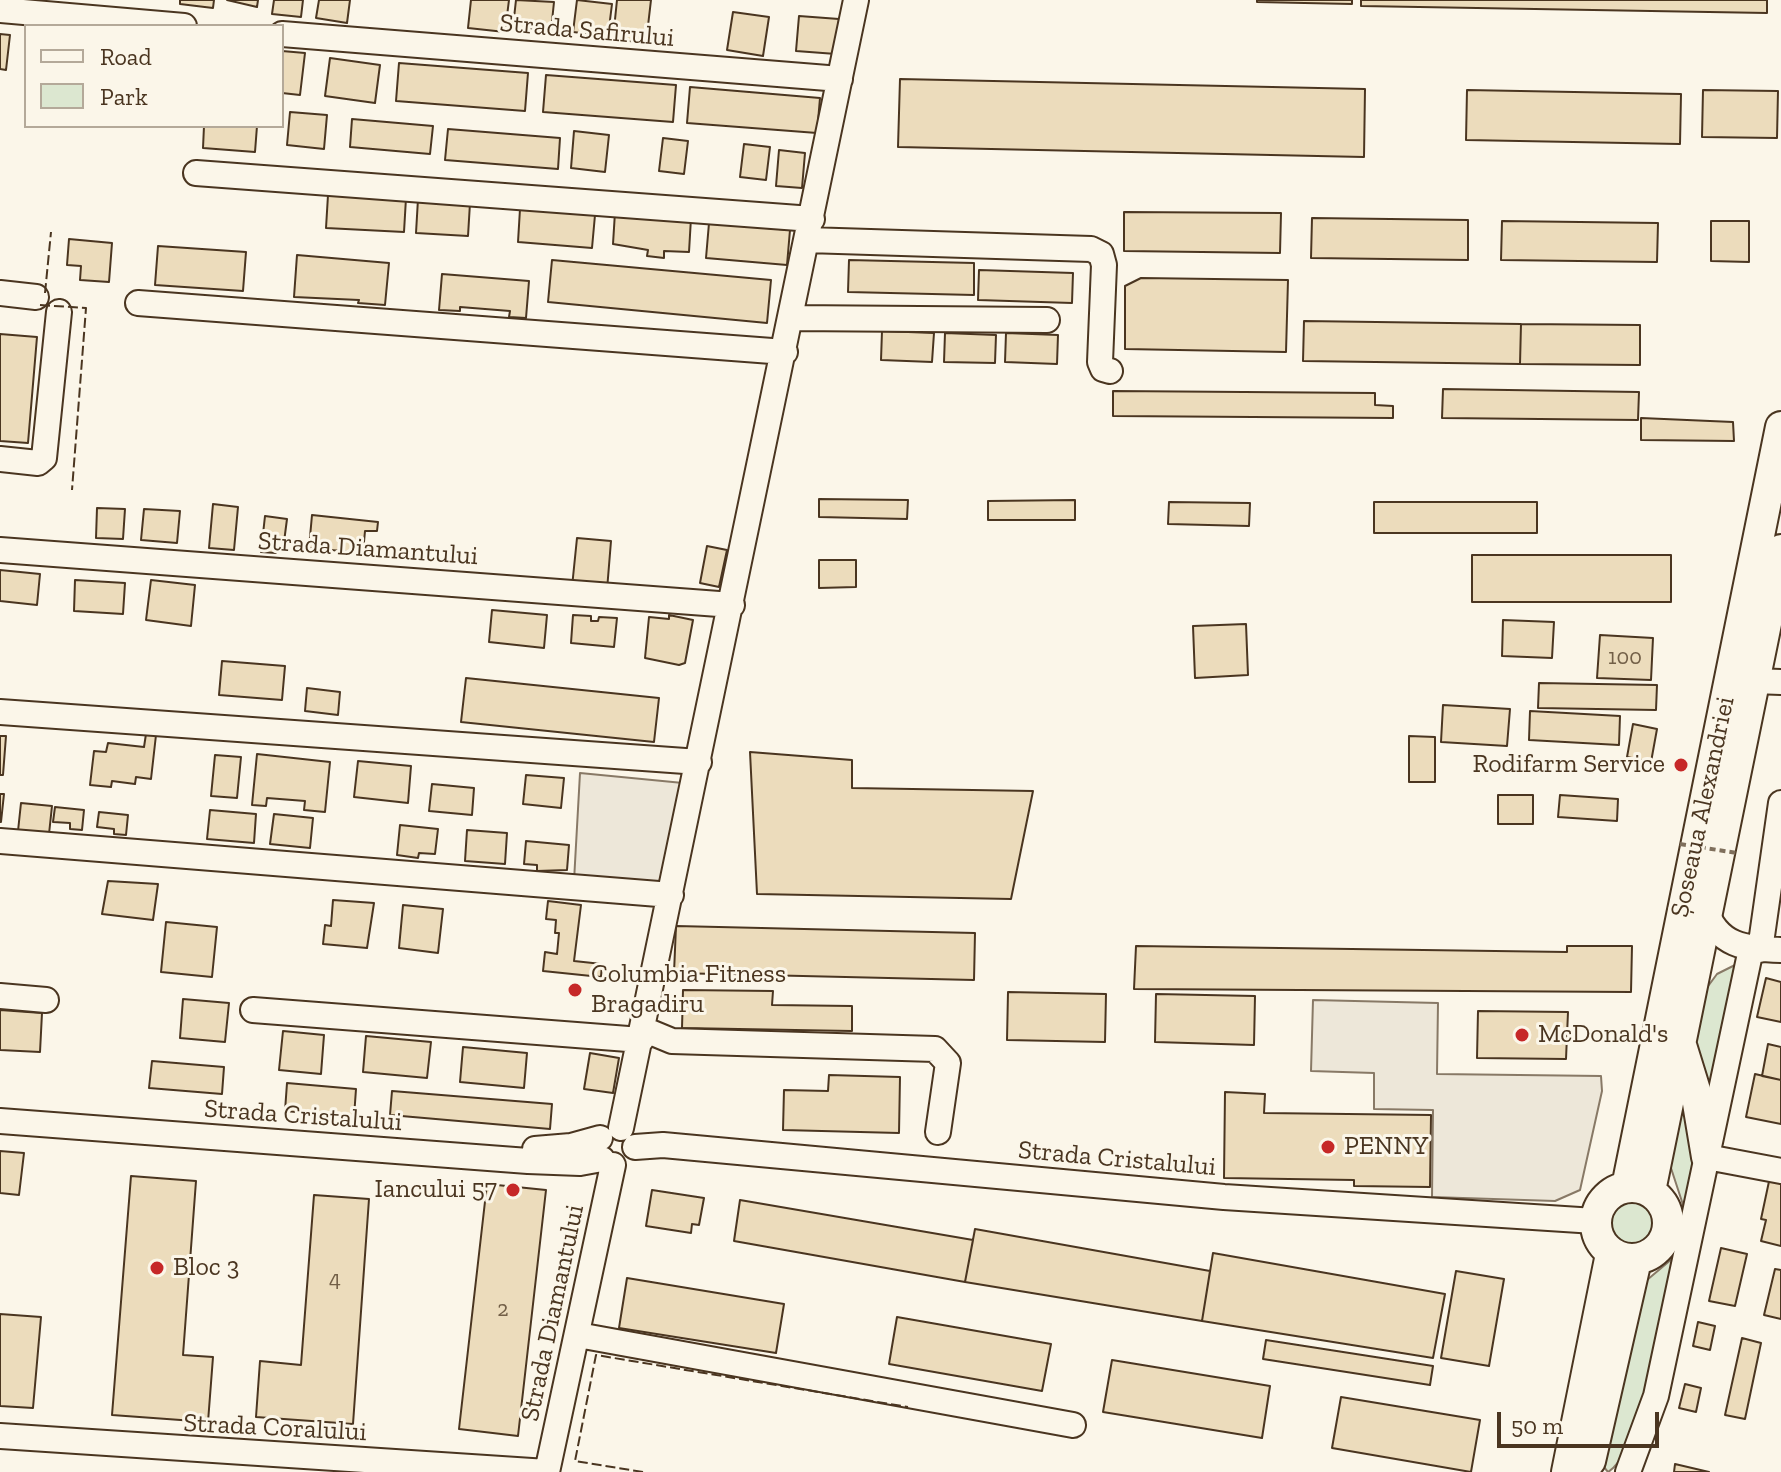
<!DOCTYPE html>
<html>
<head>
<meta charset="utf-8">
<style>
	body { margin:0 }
	#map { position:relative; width:1781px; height:1472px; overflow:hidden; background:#fbf6e9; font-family:"Zilla Slab",serif }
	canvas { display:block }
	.legend { position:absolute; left:24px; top:24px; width:260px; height:104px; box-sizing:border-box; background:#fbf6e9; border:2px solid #b4a999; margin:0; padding:10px 14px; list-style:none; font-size:24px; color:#4a3520 }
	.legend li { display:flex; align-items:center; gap:16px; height:40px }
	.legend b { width:40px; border:2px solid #b4a999 }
	.scale { position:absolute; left:1497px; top:1412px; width:162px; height:36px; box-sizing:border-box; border:4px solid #4a3520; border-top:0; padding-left:10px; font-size:24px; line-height:28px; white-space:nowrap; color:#4a3520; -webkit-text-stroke:6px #fbf6e9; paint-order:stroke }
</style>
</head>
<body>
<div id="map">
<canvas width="1781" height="1472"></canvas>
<ul class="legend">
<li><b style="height:10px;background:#fbf6e9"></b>Road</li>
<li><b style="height:22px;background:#dce7d0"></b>Park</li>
</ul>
<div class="scale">50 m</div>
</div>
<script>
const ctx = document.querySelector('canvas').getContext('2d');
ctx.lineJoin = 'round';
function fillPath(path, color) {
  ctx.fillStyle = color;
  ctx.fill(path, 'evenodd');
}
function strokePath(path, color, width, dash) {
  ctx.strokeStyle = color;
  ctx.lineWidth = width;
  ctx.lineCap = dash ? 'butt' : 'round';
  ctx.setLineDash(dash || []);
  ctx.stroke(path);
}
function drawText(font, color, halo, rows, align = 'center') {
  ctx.font = font + ' "Zilla Slab",serif';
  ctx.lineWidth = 6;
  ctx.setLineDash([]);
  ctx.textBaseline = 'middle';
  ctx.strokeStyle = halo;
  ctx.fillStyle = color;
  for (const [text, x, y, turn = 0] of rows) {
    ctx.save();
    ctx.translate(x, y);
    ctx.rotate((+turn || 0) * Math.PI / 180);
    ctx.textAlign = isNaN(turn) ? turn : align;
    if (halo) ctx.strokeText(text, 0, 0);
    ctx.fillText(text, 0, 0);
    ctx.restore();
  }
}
const green = new Path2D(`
	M1735,965l2,1 -50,251 -18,-55 34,-169 14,-19z
	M1607 1223a25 25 0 1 1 50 0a25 25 0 1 1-50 0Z
	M1679,1253c-9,43 -35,198 -71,219l-5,-6 38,-176 6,-10z`);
fillPath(green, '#dce7d0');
strokePath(green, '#887966', 2);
const parking = new Path2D(`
	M580,773l103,10 -22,105 -87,-7z
	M1313,1000l125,3 -1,71 164,2 1,15 -22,99 -25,11 -123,-4 1,-87 -59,-1v-36l-63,-2z`);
fillPath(parking, '#ede7d9');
strokePath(parking, '#887966', 2);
const building = new Path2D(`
	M180,0h34l-1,8 -33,-4z
	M227,0h31l-1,7z
	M274,0h29l-2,17 -29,-3z
	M319,0h31l-3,23 -31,-5z
	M471,0h38l-4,32 -37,-4z
	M516,0l38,2 -3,29 -38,-4z
	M577,0l35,4 -4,32 -35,-4z
	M617,0h34l-5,43 -33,-4z
	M1257,0h95v4l-95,-2z
	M1361,0h406v13l-406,-7z
	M733,12l36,5 -6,39 -36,-6z
	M799,16l40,3 -3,35 -40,-3z
	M0,34l10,1 -4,35 -6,-1z
	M282,51l23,2 -5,42 -18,-2z
	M330,58l50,7 -5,38 -50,-7z
	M399,63l129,10 -3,38 -129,-10z
	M546,75l130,10 -3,37 -130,-10z
	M900,79l465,10 -1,68 -466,-10z
	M690,87l130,11 -3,35 -130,-10z
	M1467,90l214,4 -1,50 -214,-4z
	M1703,90l75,1 -1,47 -75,-1z
	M290,112l37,3 -3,34 -37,-4z
	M352,119l81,7 -3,28 -80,-7z
	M204,126h53l-2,26 -52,-4z
	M448,129l112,9 -2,31 -113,-9z
	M574,131l35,4 -4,37 -34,-4z
	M663,138l25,3 -4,33 -25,-3z
	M744,144l26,3 -4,33 -26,-3z
	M779,150l26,3 -3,35 -26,-2z
	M328,195l78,3 -2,34 -78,-4z
	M418,199l52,4 -2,33 -52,-3z
	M520,209l75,6 -3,33 -74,-6z
	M615,212l76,6 -2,34 -25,-1v7l-17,-2 1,-6 -35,-6z
	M1124,212l157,1 -1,40 -156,-2z
	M1312,218l156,2v40l-157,-2z
	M1502,221l156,2 -1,39 -156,-2z
	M1711,221h38v41l-38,-1z
	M709,223l81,7 -3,35 -81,-7z
	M69,239l43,4 -3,39 -29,-2 1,-14 -14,-1z
	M158,246l88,6 -3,39 -88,-6z
	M297,255l92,8 -4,42 -27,-2 1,-3 -65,-3z
	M552,260l219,20 -4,43 -219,-21z
	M849,260l125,3v32l-126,-3z
	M979,270l94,3 -1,30 -94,-3z
	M442,274l87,7 -3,37 -17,-1 1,-6 -50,-4v4l-21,-1z
	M1141,278l147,2 -2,72 -161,-3v-63z
	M1304,321l217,3 -1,40 -217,-3z
	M1521,324l119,1v40l-120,-1z
	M882,331l52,2 -2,29 -51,-2z
	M945,333l51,2 -1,28 -51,-1z
	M1006,333l52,2 -1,29 -52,-2z
	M0,334l37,3 -9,106 -28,-2z
	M1443,389l196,3 -1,28 -196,-2z
	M1113,391l262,2v12l18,1v12l-280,-2z
	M1641,418l92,4 1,19 -93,-1z
	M819,499l89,1 -1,19 -88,-2z
	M1075,500v20h-87v-19z
	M1169,502l81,1 -1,23 -81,-2z
	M1374,502h163v31h-163z
	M213,504l25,3 -4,43 -25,-2z
	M97,508l28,1 -2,30 -27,-1z
	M144,509l36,2 -3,32 -36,-3z
	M312,515l66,7 -1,9h-12l-2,22 -54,-5z
	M265,516l22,3 -3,23 -7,-1 -1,12 -15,-1z
	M577,538l34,3 -4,49 -35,-3z
	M707,546l20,4 -8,37 -19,-4z
	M1472,555h199v47h-199z
	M819,560h37v27l-37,1z
	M0,570l40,4 -3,31 -37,-4z
	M75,580l50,3 -2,31 -49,-3z
	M151,580l44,5 -4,41 -45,-6z
	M492,610l55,5 -3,33 -55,-6z
	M573,615l18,1v5h7l1,-4 18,1 -3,29 -43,-4z
	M669,615l24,5 -8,43 -6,2 -34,-7 4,-41 20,2z
	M1503,620l51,2 -2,36 -50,-2z
	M1246,624l2,51 -53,3 -2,-52z
	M1600,635l53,3 -2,42 -54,-2z
	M222,661l63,5 -3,34 -63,-5z
	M466,678l193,20 -5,44 -193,-20z
	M1539,683l118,2 -1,25 -118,-2z
	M307,688l33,4 -2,23 -33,-4z
	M1443,705l67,4 -3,37 -66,-4z
	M1530,711l90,5 -1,29 -90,-5z
	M1633,724l24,5 -6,33 -24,-5z
	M146,734l10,1 -5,44 -15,-2 -1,7 -23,-3 -1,6 -21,-2 4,-34 12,1 2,-9 36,4z
	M0,736h6l-3,39h-3z
	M1409,736l26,1v45h-26z
	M750,752l102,8v28l181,3 -22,108 -254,-5z
	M257,754l73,8 -5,50 -21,-2 1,-9 -38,-3 -1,8 -14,-1z
	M215,755l26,2 -4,41 -26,-2z
	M358,761l53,5 -3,37 -54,-6z
	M526,775l38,3 -3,30 -38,-4z
	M432,784l42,4 -2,27 -43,-4z
	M0,794h4l-3,28h-1z
	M1498,795h35v29h-35z
	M1560,795l58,4 -1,22 -59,-4z
	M21,803l31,3 -3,28 -31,-3z
	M55,807l29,3 -2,20 -12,-1v-6l-17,-1z
	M210,810l46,4 -2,29 -47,-4z
	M99,812l29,3 -2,20 -12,-1v-5l-17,-2z
	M274,814l39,4 -3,30 -40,-4z
	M400,825l38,4 -3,25 -16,-1 -1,5 -21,-3z
	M467,830l40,3 -2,31 -40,-3z
	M526,841l43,4 -2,25 -30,1v-6l-13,-1z
	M108,881l50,3 -5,36 -51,-6z
	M333,900l41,3 -7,45 -44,-4 2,-19 6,1z
	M548,901l33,4 -7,56 28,3 -1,13 -58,-6 2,-19 12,2 2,-21h-4l1,-13 -10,-1z
	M403,905l40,4 -5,44 -39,-5z
	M166,922l51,5 -5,50 -51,-5z
	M676,926l299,7 -1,47 -300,-7z
	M1136,946l431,6v-6h65l-1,46 -497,-3z
	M1766,978l15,4v40l-24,-5z
	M683,990l90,1 -1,14 80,1v25l-170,-3z
	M1008,992l98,2 -1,48 -98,-2z
	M1156,994l99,2 -1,49 -99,-3z
	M183,999l46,4 -4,39 -45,-4z
	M0,1010l42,3 -2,39 -40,-2z
	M1478,1011l90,1 -2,47 -89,-1z
	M283,1031l41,4 -3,39 -42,-4z
	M366,1036l65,6 -4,36 -64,-6z
	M1768,1044l13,3v33l-19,-4z
	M463,1047l64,6 -3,35 -64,-6z
	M590,1053l29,5 -6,35 -29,-4z
	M152,1061l72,6 -2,27 -73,-6z
	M1755,1074l26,6v44l-35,-7z
	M829,1075l71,2 -1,56 -116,-3 1,-40 44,1z
	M287,1083l69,6 -2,28 -69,-6z
	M392,1091l160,13 -2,25 -160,-14z
	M1225,1092l40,2 -1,19 167,2 -1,72 -76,-1v-6l-130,-2z
	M0,1151l24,2 -5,42 -19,-2z
	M1771,1172l10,2v72l-20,-5 5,-21 -5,-1z
	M131,1176l65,5 -13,174 30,2 -5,65 -96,-7z
	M487,1184l59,6 -28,246 -59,-7z
	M652,1190l52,8 -5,27 -7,-1 -1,9 -45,-7z
	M314,1195l55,4 -16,225 -97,-7 4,-56 41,4z
	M740,1200l233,40 -8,42 -231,-41z
	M975,1229l235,42 -8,50 -237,-39z
	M1721,1248l26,6 -12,52 -26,-5z
	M1213,1253l232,41 -12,64 -231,-37z
	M1775,1269l6,1v49l-17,-4z
	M1456,1271l48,8 -15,87 -48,-8z
	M627,1278l157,26 -8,49 -157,-25z
	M0,1314l41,3 -8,91 -33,-2z
	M897,1317l154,27 -9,47 -153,-27z
	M1698,1322l17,4 -5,24 -17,-4z
	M1742,1338l19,5 -16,76 -20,-4z
	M1266,1340l167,26 -3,19 -167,-26z
	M1112,1360l158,26 -8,52 -159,-26z
	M1685,1384l16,4 -5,24 -17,-4z
	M1341,1397l139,23 -9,52 -139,-24z
	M1675,1464l34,8h-35z`);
fillPath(building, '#ecdcbc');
strokePath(building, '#4a3520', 2);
const minor = new Path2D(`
	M0,10l184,16
	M282,34l558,45
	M196,173l616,46
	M807,240l284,9 10,5 3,11 -4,97 3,7 7,2
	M0,293l36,4
	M138,303l647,49
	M792,318l255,2
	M0,459l38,4 6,-5 15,-146
	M0,550l732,55
	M1754,681l27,1
	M0,712l699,50
	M0,841l671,54
	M1705,908c12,38 41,41 76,42
	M1760,950l21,-147
	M0,996l46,4
	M253,1010l388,30
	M643,1029l29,12 263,8 13,14 -10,69
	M0,1121l528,40 52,2 22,-4
	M621,1128l235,-1128
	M635,1147l28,-2 561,52 371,24
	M535,1149l36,-3 29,-8
	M1707,1157l74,14
	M578,1335l495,90
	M0,1436l547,36 66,-307
	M1628,1472l28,-76 95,-447`);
const major = new Path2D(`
	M1680,1042l17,55 10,60
	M1596 1223a36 36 0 1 1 72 0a36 36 0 1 1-72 0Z
	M1627,1187l154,-760
	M1650,1191l131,-641
	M1590,1461l46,-201
	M1567,1472l44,-218`);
strokePath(minor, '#4a3520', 28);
strokePath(major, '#4a3520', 34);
strokePath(minor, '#fbf6e9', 24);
strokePath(major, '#fbf6e9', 30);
strokePath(new Path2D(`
	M1680,844l57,9`), '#7f6f5c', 4, [6, 4]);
strokePath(new Path2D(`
	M45,293l6,-61
	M40,305l46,3 -14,182
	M643,1472l-68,-11 21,-106 312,52`), '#4a3520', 2, [10, 4]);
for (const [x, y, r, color] of [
	[1681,765,8,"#c62828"],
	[575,990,8,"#c62828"],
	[1522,1035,8,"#c62828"],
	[1328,1147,8,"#c62828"],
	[513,1190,8,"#c62828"],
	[157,1268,8,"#c62828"]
]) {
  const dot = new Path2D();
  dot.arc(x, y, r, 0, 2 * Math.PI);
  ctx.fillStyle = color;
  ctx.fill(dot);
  strokePath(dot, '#fbf6e9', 3);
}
drawText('22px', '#725f47', null, [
	["100",1625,658],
	["4",335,1280],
	["2",503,1310]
]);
drawText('26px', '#4a3520', '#fbf6e9', [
	["Strada Safirului",587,31,5],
	["Strada Diamantului",368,549,4],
	["Șoseaua Alexandriei",1703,807,-78],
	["Strada Cristalului",303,1116,4],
	["Strada Cristalului",1117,1159,5],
	["Strada Diamantului",553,1313,-78],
	["Strada Coralului",275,1428,3]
]);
drawText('26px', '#4a3520', '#fbf6e9', [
	["Rodifarm Service",1665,765,"right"],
	["Columbia Fitness",591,975],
	["Bragadiru",591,1005],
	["McDonald's",1538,1035],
	["PENNY",1344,1147],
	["Iancului 57",497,1190,"right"],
	["Bloc 3",173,1268]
], 'left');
</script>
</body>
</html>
